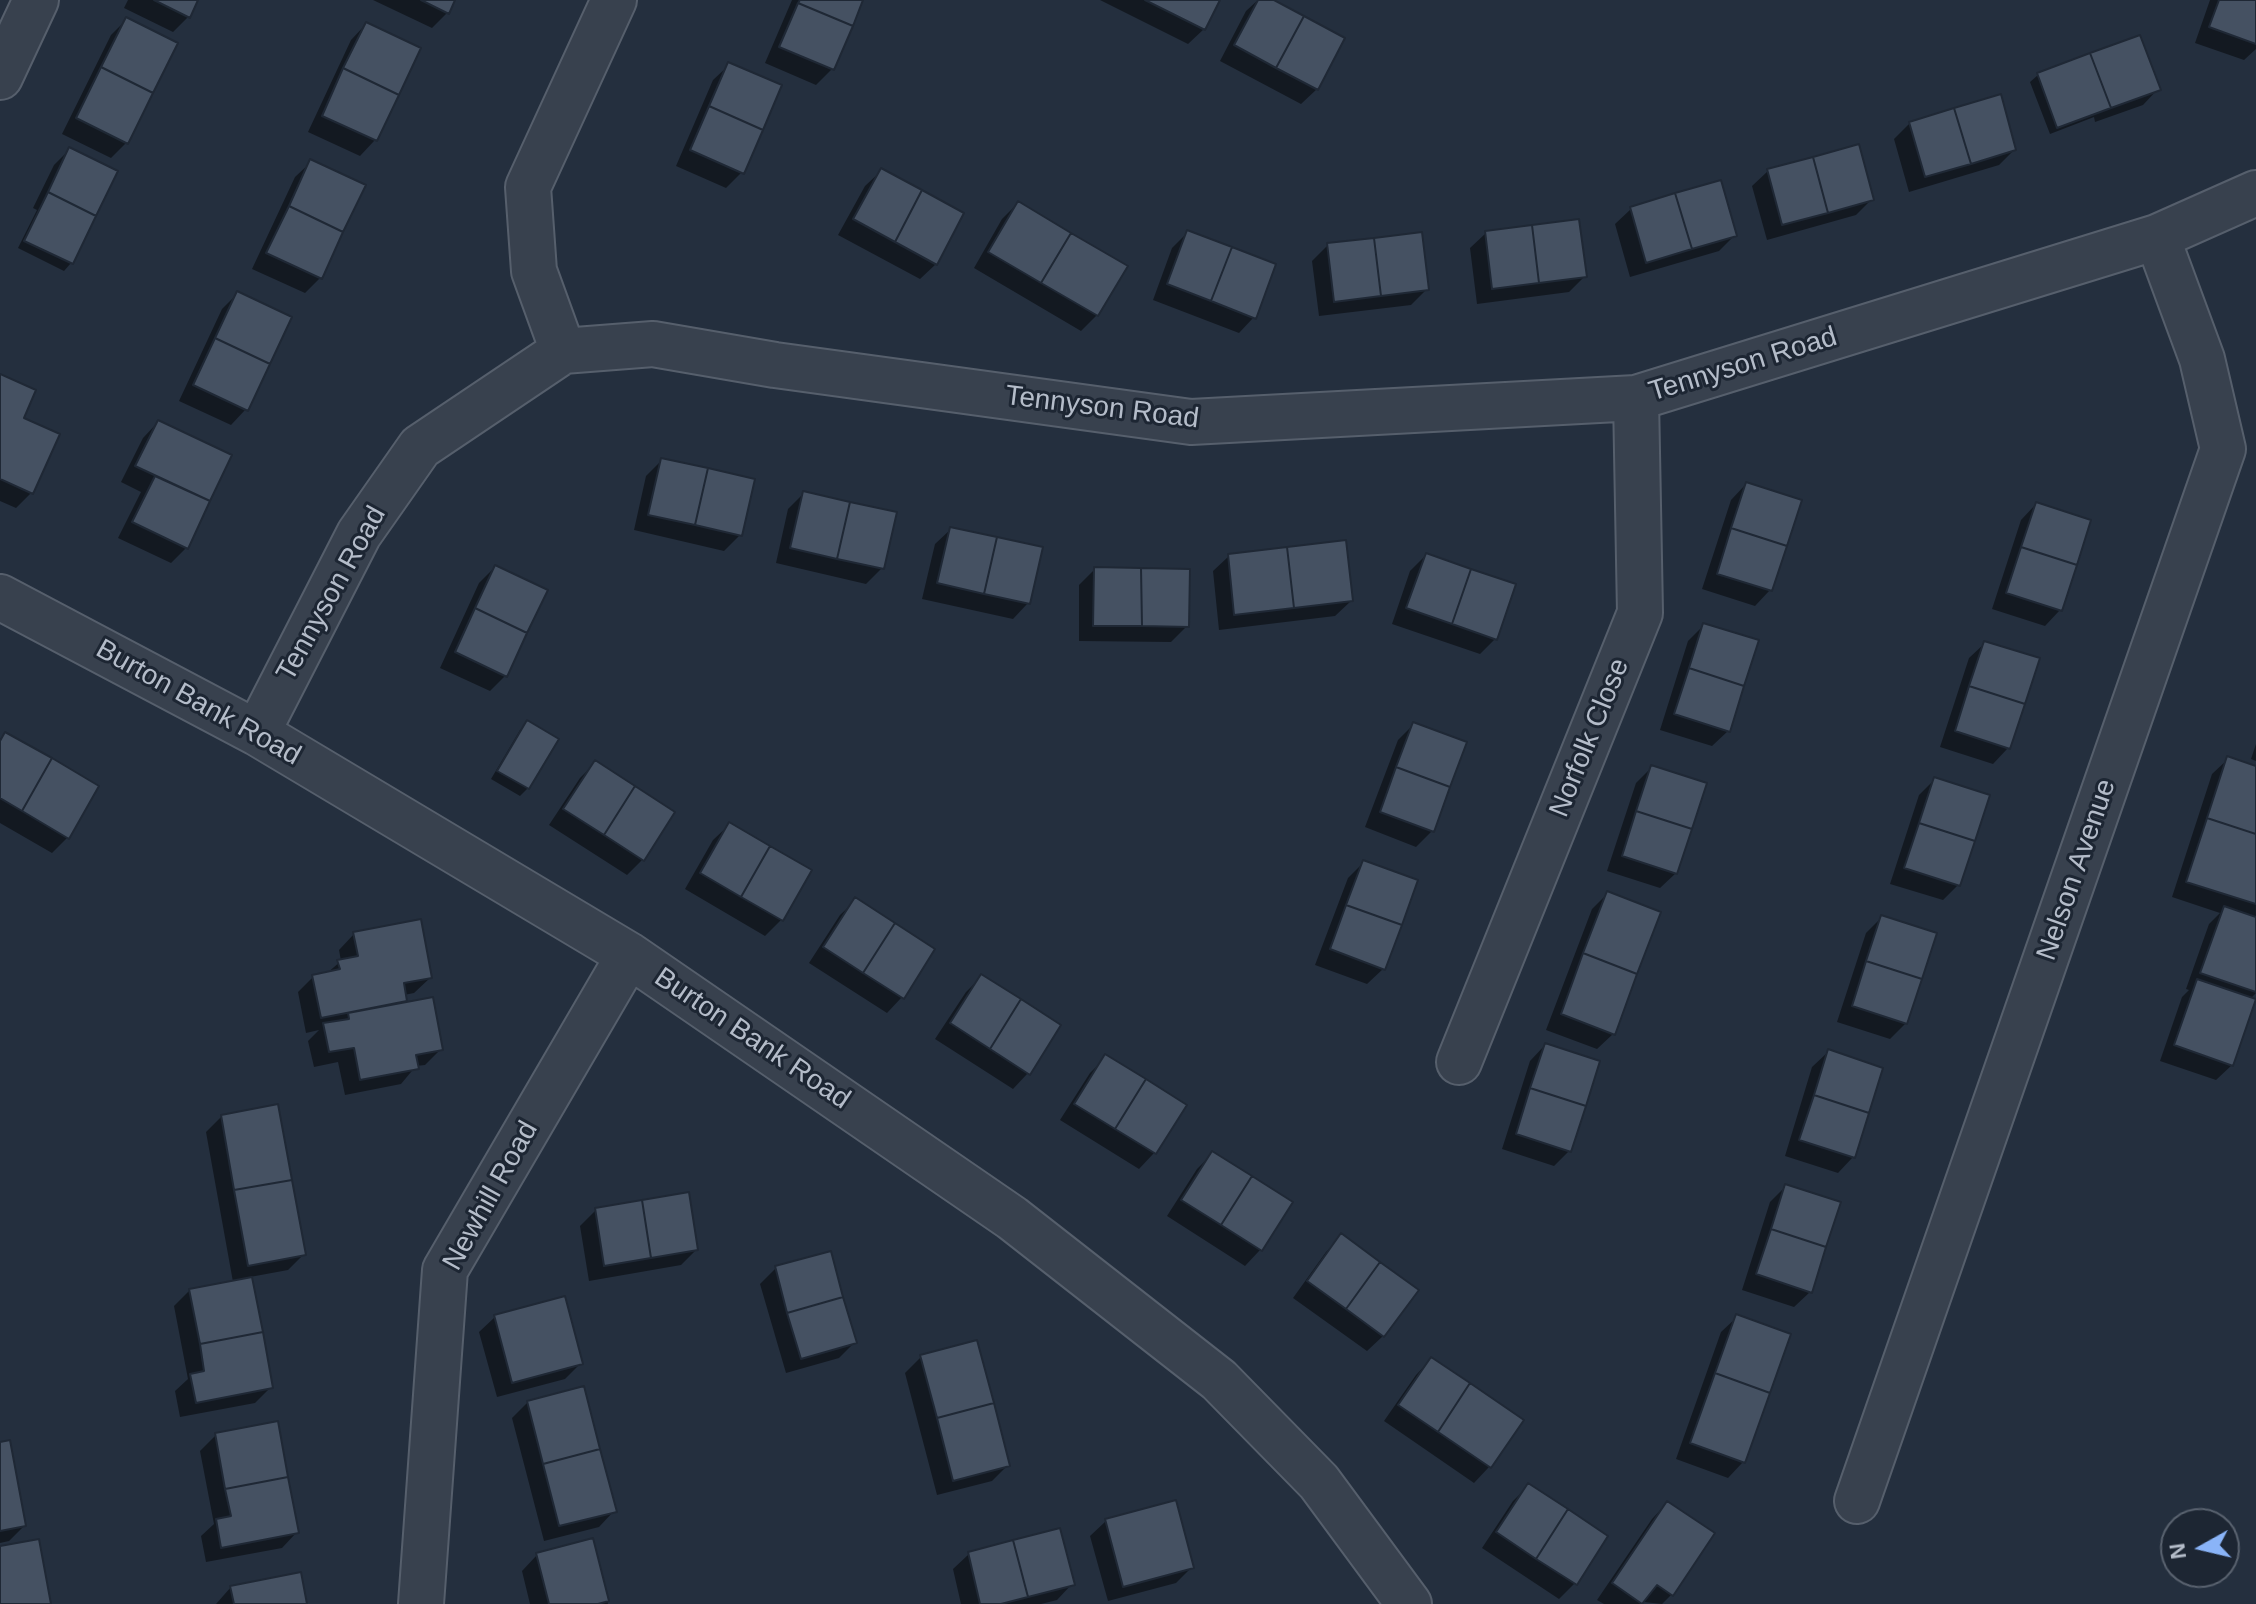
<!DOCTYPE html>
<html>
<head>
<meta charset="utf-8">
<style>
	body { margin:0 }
	#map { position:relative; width:2256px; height:1604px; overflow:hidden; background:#242f3e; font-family:Arial,sans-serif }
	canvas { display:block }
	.north { position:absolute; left:2160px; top:1508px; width:80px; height:80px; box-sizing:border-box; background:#1d2633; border:2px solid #59626f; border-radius:50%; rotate:262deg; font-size:22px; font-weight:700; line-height:32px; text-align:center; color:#b4bcc9 }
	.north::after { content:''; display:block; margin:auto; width:28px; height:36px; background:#8ab4f8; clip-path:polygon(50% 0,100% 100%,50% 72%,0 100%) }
</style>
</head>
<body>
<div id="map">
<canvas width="2256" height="1604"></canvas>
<div class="north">N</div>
</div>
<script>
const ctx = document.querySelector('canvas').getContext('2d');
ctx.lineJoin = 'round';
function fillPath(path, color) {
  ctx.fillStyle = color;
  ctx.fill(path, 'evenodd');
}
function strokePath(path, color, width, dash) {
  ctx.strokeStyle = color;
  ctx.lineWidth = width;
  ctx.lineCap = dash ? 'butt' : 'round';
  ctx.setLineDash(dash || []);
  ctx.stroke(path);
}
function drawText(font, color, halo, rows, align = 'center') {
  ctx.font = font + ' Arial,sans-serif';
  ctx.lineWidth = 6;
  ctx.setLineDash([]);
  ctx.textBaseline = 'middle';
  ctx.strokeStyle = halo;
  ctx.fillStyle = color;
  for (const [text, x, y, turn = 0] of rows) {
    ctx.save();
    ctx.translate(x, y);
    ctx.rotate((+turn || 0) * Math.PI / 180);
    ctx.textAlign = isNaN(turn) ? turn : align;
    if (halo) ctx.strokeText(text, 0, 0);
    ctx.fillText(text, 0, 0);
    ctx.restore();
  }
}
fillPath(new Path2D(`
	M128,0h68l-8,17 -15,15 -49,-24z
	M373,0h80l-5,12 -16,16z
	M792,0h69l-29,69 -16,16 -51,-22z
	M1100,0h118l-14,29 -16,15z
	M1258,0h12l47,89 -16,15 -81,-43 26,-50z
	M2210,0h46v49l-12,11 -49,-17z
	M127,19v123l-16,16 -49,-24 49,-99z
	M366,24l52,25 -43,91 -15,16 -52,-24 43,-92z
	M729,65l13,107 -16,16 -50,-22 37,-86z
	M2038,75l120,14 -15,16 -48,17 -1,-5 -44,17 -20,-52z
	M1910,123l104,27 -15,15 -90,27 -15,-53z
	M70,149l1,114 -7,8 -46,-23 19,-38 -4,-2 21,-43z
	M311,162l9,116 -15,15 -53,-24 43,-92z
	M881,171l55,93 -16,15 -82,-44 27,-49z
	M1768,171l104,28 -16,16 -89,25 -15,-54z
	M1018,203l79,112 -16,16 -107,-63 28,-49z
	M1631,209l104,26 -16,16 -89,26 -15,-53z
	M1188,232l66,85 -15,16 -86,-33 19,-52z
	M1486,233l98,44 -15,15 -92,12 -7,-56z
	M1328,245l99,44 -16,16 -92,11 -7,-55z
	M238,293l8,116 -15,16 -52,-24 43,-92z
	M0,376l22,43 9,74 -15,15 -16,-7z
	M158,422l71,34 -43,92 -15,15 -53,-25 23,-46 -20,-10 22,-44z
	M662,460l78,75 -16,16 -90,-21 12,-54z
	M1746,484l24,106 -15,16 -53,-17 29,-89z
	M804,493l78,75 -16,16 -90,-21 12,-54z
	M2036,504l24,106 -15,16 -53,-17 29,-89z
	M951,529l77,74 -15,16 -91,-20 13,-55z
	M1426,555l69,84 -15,15 -88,-30 18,-53z
	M1229,556l122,45 -16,15 -116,14 -6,-59z
	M495,567l11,108 -16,16 -50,-23 39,-85z
	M1095,569l92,57 -16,16 -92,-1v-56z
	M1704,625l24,106 -16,15 -52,-16 28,-89z
	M1985,643l23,105 -15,16 -53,-17 29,-89z
	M528,723l28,17 -28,48 -8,8 -29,-17 29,-49z
	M1414,724l18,107 -16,16 -51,-20 33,-87z
	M5,734l63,103 -16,16 -52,-30v-84z
	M2256,744v17l-5,-2z
	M2228,759l28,9v225l-6,6 -18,66 -16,15 -56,-19 22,-64 7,-7 -3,-1 23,-65 11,-11 -48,-16 40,-123z
	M596,762l76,51 -30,47 -15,15 -78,-50 31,-47z
	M1652,767l24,106 -16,15 -53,-17 29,-88z
	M1934,780l24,105 -15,15 -53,-16 29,-89z
	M729,825l80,46 -28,49 -16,16 -80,-47 28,-49z
	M1364,862l19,107 -16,15 -52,-19 33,-87z
	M1607,894l6,140 -16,15 -51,-19 46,-121z
	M856,900l46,97 -15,16 -78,-50 31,-48z
	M1882,917l24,106 -16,16 -53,-17 29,-89z
	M354,934l76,44 -16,15 -10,2 2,9 35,45 -16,16 -9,1 -15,18 -56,11 -7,-33 -24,5 -6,-26 11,-11 -13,3 -8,-41 15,-15 13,-3 15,-13 -2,-11z
	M981,977l47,96 -15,16 -78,-50 31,-47z
	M1545,1045l24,106 -15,15 -52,-17 28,-88z
	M1828,1052l25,105 -15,16 -53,-17 27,-89z
	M1106,1057l78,48 -30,48 -15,16 -79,-49 30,-47z
	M221,1117l82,138 -15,15 -38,7 21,110 -16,16 -75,14 -5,-26 13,-12 -14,-73 16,-16 43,-8 -27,-150z
	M1213,1153l77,50 -30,47 -15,16 -78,-50 30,-47z
	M1786,1186l24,106 -16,15 -52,-17 28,-88z
	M596,1210l100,40 -15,15 -92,16 -9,-55z
	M1342,1236l41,100 -16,15 -74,-53 33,-46z
	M776,1268l79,74 -16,16 -53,15 -26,-89z
	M495,1317l86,46 -16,16 -68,18 -18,-65z
	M1737,1317l6,145 -15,16 -52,-19 45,-127z
	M921,1357l87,108 -16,16 -55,14 -32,-122z
	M1431,1359l90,61 -32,47 -15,16 -90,-62 32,-46z
	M528,1402l86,109 -15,16 -55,14 -32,-123z
	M216,1435l81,97 -15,16 -76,14 -5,-26 13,-12 -14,-73z
	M0,1444l24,82 -15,15 -9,2z
	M1528,1486l47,97 -16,16 -77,-51 31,-47z
	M1667,1503l5,91 -10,10 -18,-2 -2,2h-38l-7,-4 55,-81z
	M1106,1521l86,46 -16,16 -68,18 -18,-65z
	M592,1541l16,63h-78l-8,-33 15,-16z
	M969,1554l103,30 -15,16 -16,4h-80l-8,-35z
	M231,1587l74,17h-89z`), '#0007');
const building = new Path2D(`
	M154,0h44l-8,18z
	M421,0h34l-6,14z
	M800,0h63l-10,26 -55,-23z
	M1145,0h75l-15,30z
	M1258,0h16l30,16 -28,52 -42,-23z
	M2219,0h37v44l-47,-17z
	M798,3l55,23 -19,44 -55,-23z
	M1304,16l41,22 -27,52 -42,-22z
	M126,17l52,26 -25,50 -52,-26z
	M366,22l55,26 -22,47 -56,-27z
	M2140,35l21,55 -50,18 -21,-55z
	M2090,53l21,55 -54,20 -20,-55z
	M728,62l54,23 -19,45 -54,-24z
	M101,67l52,26 -25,51 -52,-26z
	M343,68l56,27 -22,46 -55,-25z
	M2001,94l15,56 -45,14 -17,-56z
	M709,106l54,24 -19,44 -54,-24z
	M1954,108l17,56 -46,13 -16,-55z
	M1859,144l15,56 -46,13 -15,-56z
	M69,147l49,24 -22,45 -48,-24z
	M1813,157l15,56 -46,12 -15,-56z
	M310,159l56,26 -23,47 -54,-26z
	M881,168l41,22 -27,52 -42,-23z
	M1721,180l16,56 -45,13 -17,-56z
	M922,190l42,23 -27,52 -42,-23z
	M48,192l48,24 -23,48 -49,-23z
	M1675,193l17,56 -46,14 -16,-56z
	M1018,201l53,32 -30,50 -53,-31z
	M289,206l54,26 -21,47 -56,-26z
	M1579,219l8,58 -48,6 -7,-58z
	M1532,225l7,58 -47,6 -7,-58z
	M1187,230l45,17 -21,54 -44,-17z
	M1422,232l7,58 -48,6 -7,-58z
	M1071,233l57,33 -30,50 -57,-33z
	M1374,238l7,58 -47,6 -7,-59z
	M1232,247l44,17 -20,55 -45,-18z
	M237,291l55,26 -22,47 -55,-26z
	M215,338l55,26 -22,47 -55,-26z
	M0,374l36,16 -12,28 36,16 -27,60 -33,-15z
	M158,420l74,35 -22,46 -75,-35z
	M661,458l47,10 -13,57 -47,-10z
	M708,468l47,11 -13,57 -47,-11z
	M155,476l55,25 -22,48 -56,-27z
	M1746,482l56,18 -15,46 -56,-18z
	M803,491l47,11 -13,57 -47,-11z
	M850,502l47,10 -13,57 -47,-10z
	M2036,502l55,18 -14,45 -56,-18z
	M950,527l47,10 -13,57 -47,-11z
	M1731,528l56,18 -15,45 -55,-17z
	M997,537l46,10 -13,57 -46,-10z
	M1346,540l7,61 -59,7 -7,-61z
	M1287,547l7,61 -60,7 -6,-61z
	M2021,547l56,18 -15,46 -56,-18z
	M1426,553l45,16 -19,55 -46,-16z
	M495,565l53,25 -21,43 -52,-25z
	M1094,567l47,1 1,58h-49z
	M1141,568l49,1 -1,58 -47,-1z
	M1471,569l45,15 -19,56 -45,-16z
	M475,608l52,25 -20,44 -52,-25z
	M1703,623l56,17 -15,46 -55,-18z
	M1984,641l56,17 -15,46 -56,-18z
	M1689,668l55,18 -14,46 -56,-18z
	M1969,686l56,18 -15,45 -55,-18z
	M527,720l32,19 -30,50 -32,-18z
	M1413,722l54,20 -17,45 -54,-20z
	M5,732l47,26 -30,53 -22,-13v-57z
	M2227,756l29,10v68l-49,-16z
	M52,758l47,28 -30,53 -47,-28z
	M595,760l40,26 -31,49 -41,-26z
	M1651,765l56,18 -15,46 -56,-18z
	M1396,767l54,20 -16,45 -54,-20z
	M1934,777l56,18 -15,46 -56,-18z
	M635,786l40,26 -31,49 -40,-26z
	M1636,811l56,18 -15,45 -55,-18z
	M2207,818l49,16v70l-70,-22z
	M729,822l41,24 -29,51 -41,-24z
	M1919,823l56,18 -15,45 -56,-18z
	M770,846l42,24 -29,51 -42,-24z
	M1363,860l55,20 -16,45 -56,-20z
	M1607,891l54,21 -24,62 -54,-21z
	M855,897l40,26 -32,50 -40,-26z
	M1346,905l56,20 -17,45 -55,-21z
	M2224,906l32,11v75l-56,-19z
	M1881,915l56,18 -15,46 -56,-18z
	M421,919l11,59 -28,5 3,18 -86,17 -9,-43 28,-6 -3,-9 21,-4 -5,-24z
	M895,923l40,26 -31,50 -41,-26z
	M1583,953l54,21 -22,61 -54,-21z
	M1866,961l56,18 -15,45 -55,-18z
	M981,974l40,25 -31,50 -40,-26z
	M2197,979l59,20 -23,67 -59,-21z
	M433,997l10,53 -27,5 3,14 -59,11 -6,-32 -25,4 -6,-29 26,-4 -1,-6z
	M1021,999l40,26 -31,50 -40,-26z
	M1545,1043l55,18 -14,45 -56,-18z
	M1828,1049l55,19 -14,45 -55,-18z
	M1105,1054l41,25 -31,50 -41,-25z
	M1146,1079l41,26 -31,49 -41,-25z
	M1530,1088l56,18 -15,46 -55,-18z
	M1814,1095l55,18 -14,45 -56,-18z
	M278,1104l14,76 -58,10 -13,-75z
	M1212,1151l40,25 -31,49 -40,-25z
	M1252,1176l41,26 -31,49 -41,-26z
	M292,1180l14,75 -58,11 -14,-76z
	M1785,1184l56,18 -15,45 -55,-18z
	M689,1192l9,58 -47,8 -9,-58z
	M642,1200l9,58 -47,8 -9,-58z
	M1771,1229l55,18 -14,46 -56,-19z
	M1341,1233l39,29 -34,47 -39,-28z
	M831,1251l12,46 -56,16 -12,-47z
	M1380,1262l39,28 -35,47 -38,-28z
	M252,1277l11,55 -63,12 -11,-55z
	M565,1296l18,68 -71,19 -18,-68z
	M843,1297l14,46 -56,16 -14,-46z
	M1736,1314l55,20 -21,59 -55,-20z
	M263,1332l10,56 -77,15 -6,-29 14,-3 -4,-27z
	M977,1340l17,63 -57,15 -17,-63z
	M1431,1357l39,26 -32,49 -40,-27z
	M1715,1373l55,20 -25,70 -55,-20z
	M1470,1383l54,37 -33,48 -53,-36z
	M584,1386l16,63 -57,15 -16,-63z
	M994,1403l16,63 -57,15 -16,-63z
	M278,1421l10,56 -63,12 -10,-56z
	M10,1440l16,86 -26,5v-89z
	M600,1449l17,63 -58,14 -16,-62z
	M288,1477l11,56 -78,15 -5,-29 15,-3 -6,-27z
	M1528,1483l40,26 -32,50 -40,-27z
	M1176,1500l18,68 -71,19 -18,-68z
	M1667,1501l48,32 -42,63 -16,-11 -15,19 -30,-21z
	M1568,1509l40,27 -31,49 -41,-26z
	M1060,1528l15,57 -47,12 -15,-57z
	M593,1538l16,63 -11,3h-49l-13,-51z
	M39,1539l12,65h-51v-58z
	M1013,1540l15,57 -27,7h-21l-12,-52z
	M301,1572l6,32h-73l-4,-18z`);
fillPath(building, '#455162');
strokePath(building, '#1f2835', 2);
const street = new Path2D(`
	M0,77l36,-77
	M563,351l-29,-80 -6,-84 86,-187
	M0,597l257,136 372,222 383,263 207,162 100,102 90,122
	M257,733l102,-199 61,-87 143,-96 90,-7 122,21 416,57 445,-24 521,-161 99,-44
	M1459,1062l181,-449 -4,-215
	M1857,1501l366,-1052 -21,-90 -45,-122
	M421,1604l24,-334 184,-315`);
strokePath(street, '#565f6c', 48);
strokePath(street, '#38414e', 44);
drawText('28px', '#b4bcc9', '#1d2633', [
	["Tennyson Road",1743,365,-17],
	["Tennyson Road",1102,408,7],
	["Tennyson Road",332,594,-61],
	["Burton Bank Road",198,703,29],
	["Norfolk Close",1590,738,-68],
	["Nelson Avenue",2077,870,-71],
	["Burton Bank Road",752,1039,34],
	["Newhill Road",491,1196,-61]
]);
</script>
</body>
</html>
